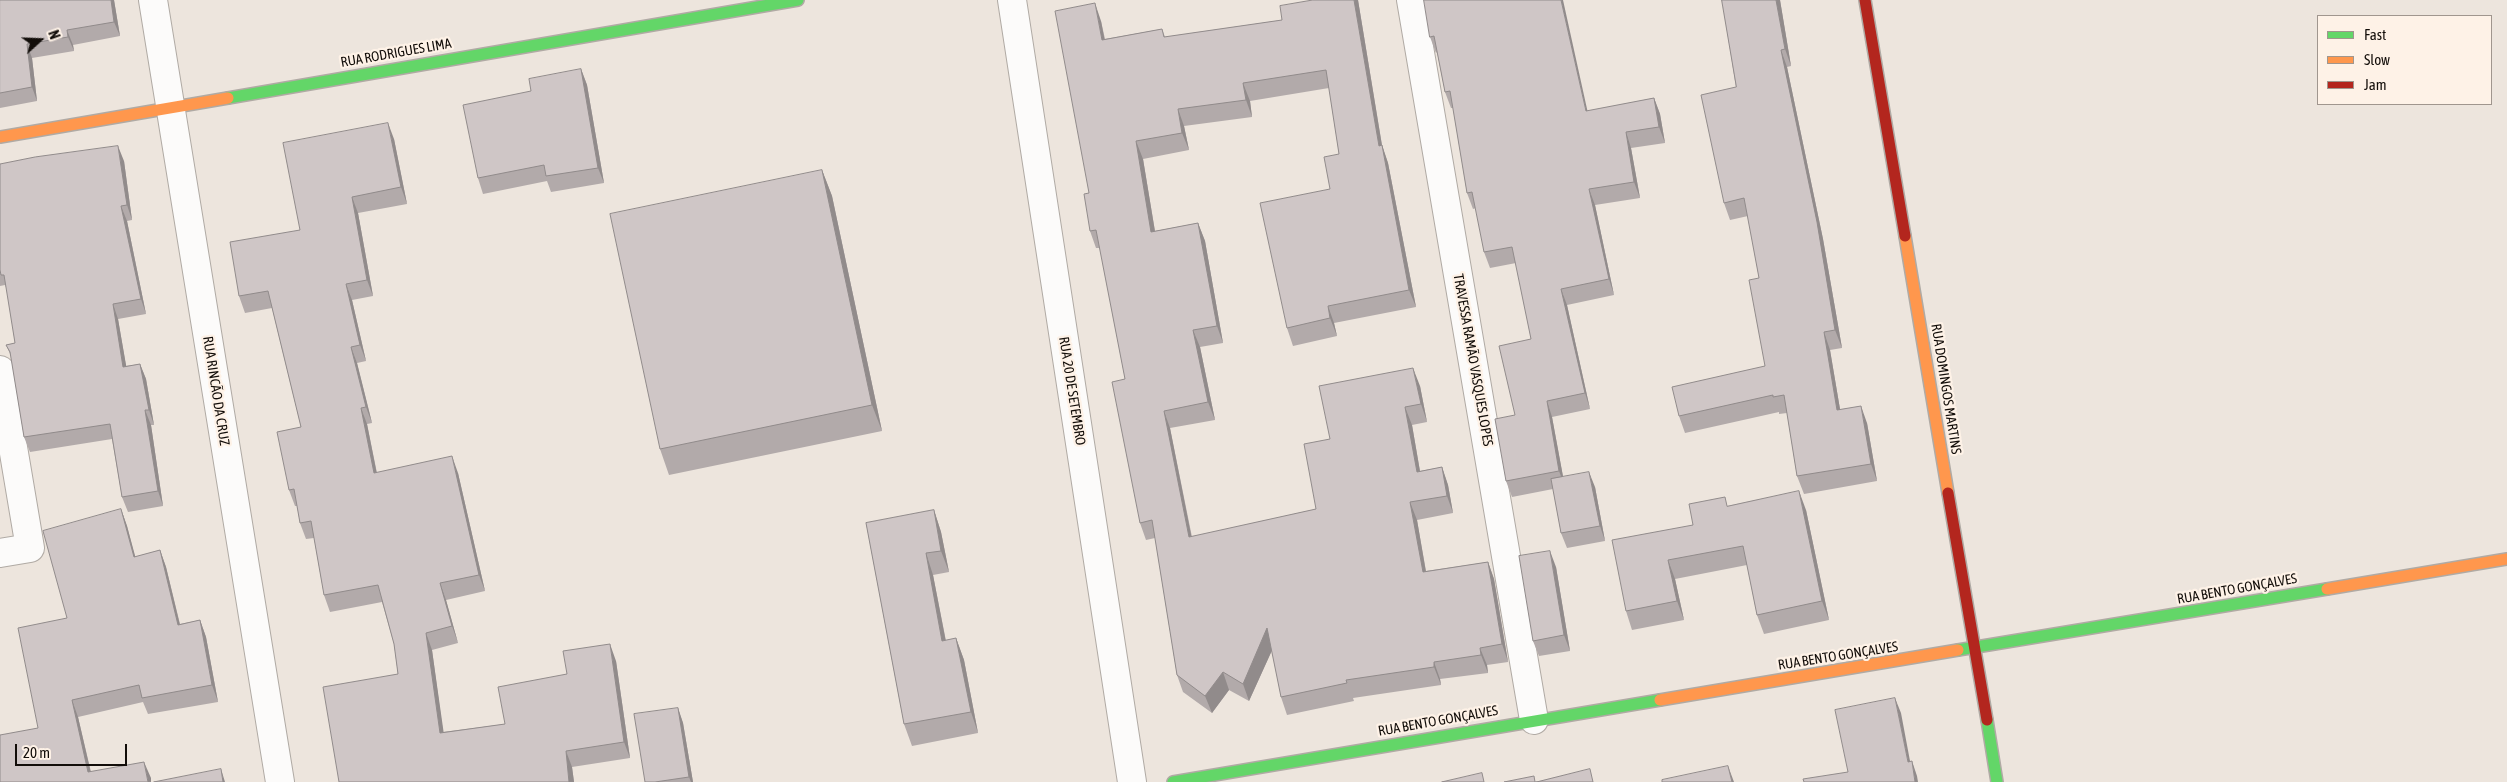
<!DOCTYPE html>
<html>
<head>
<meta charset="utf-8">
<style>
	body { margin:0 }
	#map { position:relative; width:2507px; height:782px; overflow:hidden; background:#ede5dd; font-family:"Asap Condensed",sans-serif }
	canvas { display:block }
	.legend { position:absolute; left:2317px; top:15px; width:175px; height:90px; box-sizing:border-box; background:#fef2e7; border:1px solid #a0968e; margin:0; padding:6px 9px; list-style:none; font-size:15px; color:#120d09 }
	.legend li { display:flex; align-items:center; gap:10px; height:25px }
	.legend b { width:25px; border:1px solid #a0968e }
	.north { position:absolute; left:15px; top:15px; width:50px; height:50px; -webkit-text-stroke:4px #fef2e7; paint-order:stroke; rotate:70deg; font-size:14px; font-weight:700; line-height:20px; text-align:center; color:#120d09 }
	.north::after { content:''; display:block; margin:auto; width:18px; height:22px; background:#120d09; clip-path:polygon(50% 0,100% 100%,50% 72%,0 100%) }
	.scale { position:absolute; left:15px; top:744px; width:112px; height:22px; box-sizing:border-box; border:2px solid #120d09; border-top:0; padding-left:6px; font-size:15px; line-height:18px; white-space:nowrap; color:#120d09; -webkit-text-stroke:4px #fef2e7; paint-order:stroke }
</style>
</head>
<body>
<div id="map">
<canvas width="2507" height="782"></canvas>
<ul class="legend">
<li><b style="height:6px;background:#63d668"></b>Fast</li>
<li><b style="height:6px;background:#ff974d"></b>Slow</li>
<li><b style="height:6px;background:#b3261e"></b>Jam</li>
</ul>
<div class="north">N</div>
<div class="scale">20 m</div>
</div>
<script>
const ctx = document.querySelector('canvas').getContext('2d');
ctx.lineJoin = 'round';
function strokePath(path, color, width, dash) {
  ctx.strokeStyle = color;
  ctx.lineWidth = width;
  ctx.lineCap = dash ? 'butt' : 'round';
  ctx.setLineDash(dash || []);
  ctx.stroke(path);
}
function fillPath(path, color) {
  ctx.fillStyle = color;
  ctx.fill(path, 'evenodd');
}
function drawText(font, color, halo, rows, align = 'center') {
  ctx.font = font + ' "Asap Condensed",sans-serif';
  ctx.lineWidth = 4.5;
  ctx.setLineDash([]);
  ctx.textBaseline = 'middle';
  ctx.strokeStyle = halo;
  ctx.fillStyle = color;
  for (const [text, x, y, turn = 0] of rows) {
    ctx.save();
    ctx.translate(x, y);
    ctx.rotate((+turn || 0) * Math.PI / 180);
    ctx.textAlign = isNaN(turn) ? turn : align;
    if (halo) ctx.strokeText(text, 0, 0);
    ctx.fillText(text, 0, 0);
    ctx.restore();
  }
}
const street = new Path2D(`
	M153,0l127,782
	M1012,0l120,782
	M1411,0l123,720
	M0,370l30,178 -30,5`);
const fast = new Path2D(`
	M228,98l570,-98
	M1958,650l369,-61
	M1987,720l10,62
	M1173,782l487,-82`);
const slow = new Path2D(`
	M0,137l228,-39
	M1905,236l43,257
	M2327,589l180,-30
	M1660,700l298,-50`);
const jam = new Path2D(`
	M1865,0l40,236
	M1948,493l39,227`);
strokePath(street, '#b0aaa4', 30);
strokePath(fast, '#b0aaa4', 14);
strokePath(slow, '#b0aaa4', 14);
strokePath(jam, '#b0aaa4', 14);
strokePath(street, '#fcfbfa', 28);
strokePath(fast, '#63d668', 11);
strokePath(slow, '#ff974d', 11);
strokePath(jam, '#b3261e', 11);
fillPath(new Path2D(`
	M0,0h114l6,36 -47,9 1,6 -42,7 5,43 -37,7z
	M1313,0h45l24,145 6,18 28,144 -82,16 3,13 -44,10 -6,-18 43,-139 9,-35 -10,-66 -79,13 2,16 -68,9 5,24 -46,9 12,72 43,-8 7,18 18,102 -23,4 15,73 -45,8 22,109 124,-28 14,-70 90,-53 7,36 -15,3 8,46 22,-4 6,18 5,28 -36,7 9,51 62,-9 6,17 14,83 -21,3 1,8 -48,6 1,6 -88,13 1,3 -67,14 -6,-18 -9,-47 -23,51 -20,-11 -17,23 -29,-21 -6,-17 -22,-137 -9,2 -6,-17 -15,-144 -25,-131h-4l-6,-17 -1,-38 12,-172 4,18 57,-10 3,8 117,-17z
	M1424,0l164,111 66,-13 6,16 5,29 -34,5 9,50 -45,7 19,90 -47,10 23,104 -38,8 11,60 32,10 10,54 -38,7 -6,-15 -8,-44 -41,8 -6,-16 9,-66 16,-76 -15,-76 -26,5 -6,-16 -8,-44 -3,1 -6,-16 -14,-85h-2l-6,-16 -8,-40 -1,1 -6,-16z
	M1722,0h58l11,66 -4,1 36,172 19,109 -12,2 10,59 27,14 10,58 -73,13 -7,-18 -10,-63 -8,1v-2l-94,21 -6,-17 86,-50 -6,-88 -11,-62 -18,4 -6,-17 12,-116z
	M581,69l6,16 17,98 -53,9 -4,-11 -64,13 -5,-16 53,-87z
	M394,139l13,65 -49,9 15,83 -21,4 14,61 -9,2 15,60 -5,1 10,49h81l27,118 -39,9 12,43 -26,7 11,82 62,-8 62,-50 49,-13 14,97 -58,9 2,15h-235l59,-108 -4,-30 -12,-42 -52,10 -6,-17 -10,-57 -8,1 -6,-16 -3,-17h-2l-6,-16 12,-63 -29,-119 -27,5 -6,-17 61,-66z
	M124,161l8,59 -5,1 19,93 -28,5 8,47 14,-2 6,15 8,46h-3l12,81 -35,6 -6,-15 -10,-58 -82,13 -6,-15 -13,-81 -5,-11 9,-2 -8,-53 -2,-5 -5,1v-122z
	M822,170l10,26 50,235 -213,44 -9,-26z
	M1728,506l78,4 23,110 -65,14 -7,-19 -10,-50 -72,14 9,41 -52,10 -6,-19 67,-86z
	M121,509l6,17 8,31 25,-7 6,17 14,57 20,-4 6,17 12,65 -70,12 -5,-12 -65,15 13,55 60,6 -151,4 38,-54 29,-110z
	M934,510l7,22 8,40 -16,3 13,66 10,-3 8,22 14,73 -66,13 -8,-22 -38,-201z
	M1556,567l14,84 -31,5 -6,-15z
	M678,708l5,15 10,59h-48z`), '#b2aaaa');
fillPath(new Path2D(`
	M111,0h3l6,36 -6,-14z
	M1354,0h4l27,164 -6,-18z
	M1561,0h2l28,127 -5,-16z
	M1776,0h4l11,66 -6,-17z
	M1095,3l6,18 7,37 -6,-18z
	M67,30l6,15 1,6 -6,-14z
	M27,44l5,14 5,43 -5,-14z
	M1781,50l6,17 36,172 19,109 -7,-18z
	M581,69l6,16 17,98 -6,-15z
	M1243,83l7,18 2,16 -6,-17z
	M1654,98l6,16 5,29 -6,-16z
	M1178,109l6,17 5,24 -7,-17z
	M388,123l6,16 13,65 -6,-17z
	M1626,132l5,16 9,50 -6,-16z
	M1136,141l7,18 15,91 -7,-18z
	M1382,145l6,18 28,144 -7,-17z
	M118,146l6,15 8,59 -5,-15z
	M822,170l10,26 50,235 -10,-26z
	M1589,189l6,16 19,90 -5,-16z
	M352,197l6,16 15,83 -6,-16z
	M121,206l6,15 19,93 -5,-15z
	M1198,223l7,18 18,102 -6,-17z
	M346,284l6,16 14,61 -6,-16z
	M1561,289l6,16 23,104 -5,-16z
	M113,304l5,15 11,63 -6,-15z
	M1328,306l6,17 3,13 -7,-18z
	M1193,330l7,17 15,73 -7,-18z
	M1824,332l6,18 13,77 -6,-17z
	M351,347l6,16 15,60 -6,-16z
	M140,364l6,15 8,46 -5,-15z
	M1413,368l7,18 7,36 -6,-18z
	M1547,401l5,16 13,70 -6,-16z
	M1861,406l6,17 10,58 -6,-17z
	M1405,407l7,18 11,64 -6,-17z
	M361,408l6,16 13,66 -6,-17z
	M145,410l6,15 12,81 -5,-15z
	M1164,411l6,17 25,127 -6,-18z
	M452,456l6,17 27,118 -6,-16z
	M1442,467l6,18 5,28 -6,-17z
	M1589,472l6,15 10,54 -5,-15z
	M1799,491l7,19 23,110 -7,-19z
	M1410,502l7,18 12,70 -6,-18z
	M121,509l6,17 13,48 -6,-17z
	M934,510l7,22 8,40 -8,-21z
	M160,550l6,17 18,75 -6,-17z
	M1550,551l6,16 14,84 -6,-16z
	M926,553l7,22 17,88 -8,-22z
	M1668,560l7,19 9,41 -7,-19z
	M1488,562l6,17 14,83 -6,-18z
	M440,583l6,17 12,43 -6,-17z
	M200,620l6,17 12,65 -6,-17z
	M1267,628l7,18 -25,55 -6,-17z
	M426,633l6,17 14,99 -6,-16z
	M956,638l8,22 14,73 -7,-21z
	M610,644l6,17 14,97 -6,-16z
	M1480,648l7,17 1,8 -7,-18z
	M1434,662l6,17 1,6 -7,-18z
	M1223,672l6,18 -17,23 -7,-17z
	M1895,698l6,15 12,64 -5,-15z
	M72,700l6,17 15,65 -5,-10z
	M678,708l5,15 10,59h-2l-2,-5z
	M566,751l6,16 2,15h-5z
	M1912,761l5,15 1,6h-3z
	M144,762l7,16v4h-3z
	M1728,766l6,16h-2z
	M221,769l4,13h-2z`), '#918b8b');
const building = new Path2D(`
	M0,0h111l3,22 -47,8 1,7 -41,7 5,43 -32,6z
	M1313,0h41l25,146 3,-1 27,145 -81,16 2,12 -43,10 -27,-125 70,-14 -6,-32 15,-3 -13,-84 -83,13 3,17 -68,9 4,24 -46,8 15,91 47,-9 19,103 -24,4 15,72 -44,9 25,126 127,-28 -12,-65 26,-5 -11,-53 94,-18 8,36 -16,3 12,65 25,-5 5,29 -37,6 13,70 65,-10 14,82 -22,4 1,7 -47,7v5l-88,13 1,3 -66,14 -14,-69 -24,56 -20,-12 -18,24 -28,-21 -25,-155 -12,3 -28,-141 13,-3 -29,-149 -6,1 -6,-37 5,-1 -34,-182 40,-8 7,37 60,-11 2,8 118,-17 -2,-14z
	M1424,0h137l25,111 68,-13 5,29 -33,5 8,50 -45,7 20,90 -48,10 24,104 -38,8 12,70 -53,10 -11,-62 20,-4 -16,-69 32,-7 -19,-92 -28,5 -12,-60 -5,1 -17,-102 -5,1 -11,-56 -4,1z
	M1722,0h54l9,49 -4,1 36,172 18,108 -11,2 13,78 24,-4 10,58 -74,12 -13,-81 -11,2v-2l-94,21 -7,-29 93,-21 -16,-86 10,-2 -15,-80 -20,5 -23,-108 35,-8z
	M581,69l17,99 -52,8 -2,-11 -66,13 -15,-73 68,-14 -2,-12z
	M388,123l13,64 -49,10 15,83 -21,4 14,61 -9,2 15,60 -5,1 13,65 78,-17 27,119 -39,8 12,43 -26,7 14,100 65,-9 -7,-37 69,-13 -4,-23 47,-7 14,98 -58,9 3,31h-230l-16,-95 75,-13 -4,-30 -16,-59 -54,10 -13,-74 -11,2 -6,-34 -5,1 -12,-58 24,-5 -33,-136 -29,5 -9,-54 70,-12 -17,-87z
	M118,146l9,59 -6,1 20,93 -28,5 10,63 17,-3 9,46h-4l13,81 -36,6 -12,-73 -86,13 -14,-85 -4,-7 9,-2 -11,-68h-3l-1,-5v-106l35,-7z
	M822,170l50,235 -212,44 -50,-235z
	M1589,472l11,54 -39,7 -10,-54z
	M1799,491l23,110 -65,14 -14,-69 -75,14 9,41 -51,10 -14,-71 81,-15 -4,-21 36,-7 2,9z
	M121,509l13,48 26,-7 18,75 22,-5 12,65 -70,13 -3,-13 -67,15 16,72 56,-10 4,20h-148v-47l38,-7 -20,-100 49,-10 -24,-87z
	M934,510l7,41 -15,2 16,88 14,-3 15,74 -67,12 -38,-201z
	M1550,551l14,84 -31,6 -14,-85z
	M1895,698l13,64 4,-1 3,21h-111l-1,-3 45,-7 -13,-62z
	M678,708l11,69 -34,5h-10l-11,-68z
	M1728,766l4,16h-70v-2z
	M221,769l2,13h-69z
	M1590,769l3,13h-89l30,-6 1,6z
	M1482,773l2,9h-42z`);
fillPath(building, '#cfc6c6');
strokePath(building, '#918b8b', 1);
drawText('14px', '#120d09', '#fef2e7', [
	["RUA RODRIGUES LIMA",396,53,-10],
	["TRAVESSA RAMÃO VASQUES LOPES",1473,360,80],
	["RUA DOMINGOS MARTINS",1946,389,81],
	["RUA RINCÃO DA CRUZ",216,391,81],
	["RUA 20 DE SETEMBRO",1072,391,81],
	["RUA BENTO GONÇALVES",2237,589,-10],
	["RUA BENTO GONÇALVES",1838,656,-9],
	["RUA BENTO GONÇALVES",1438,721,-10]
]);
</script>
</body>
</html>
